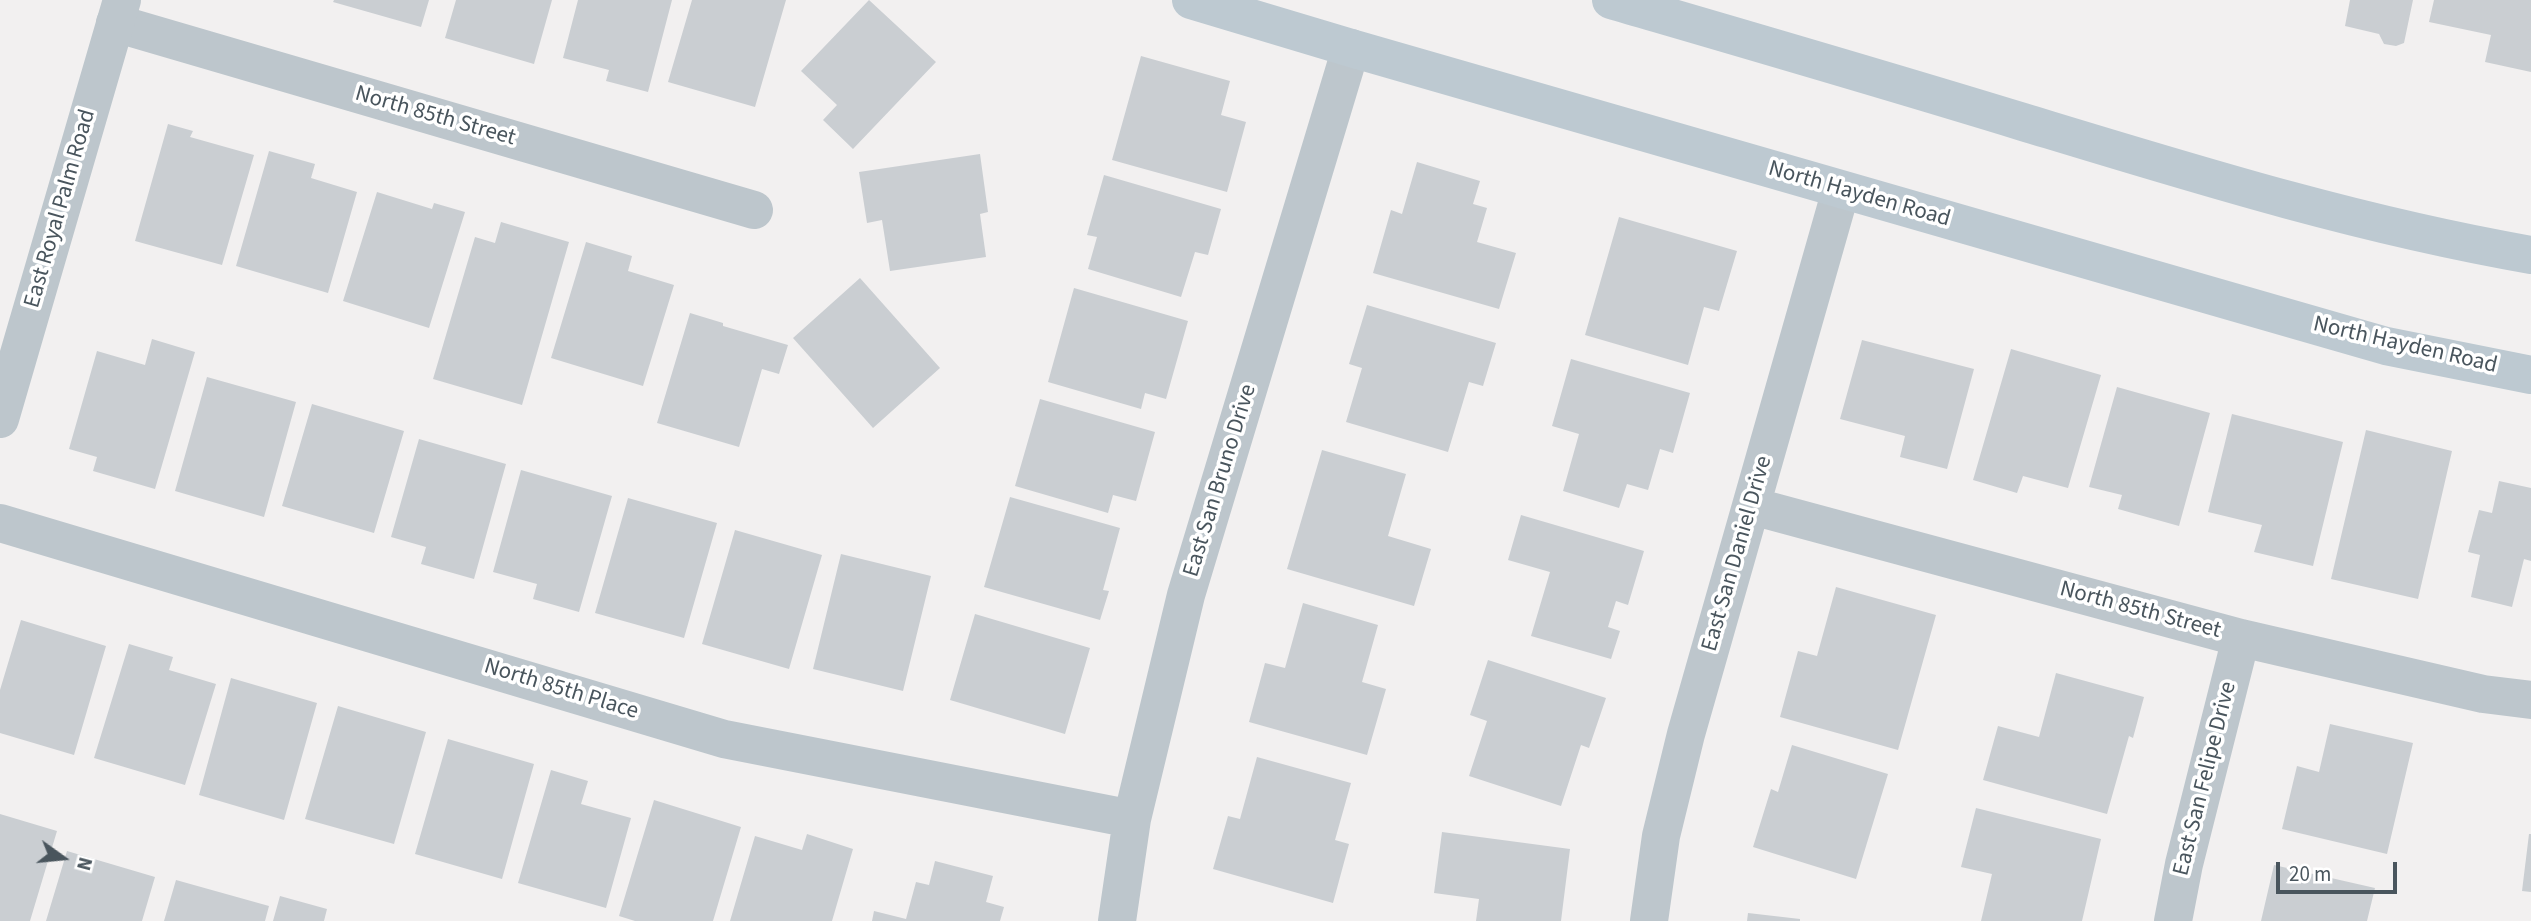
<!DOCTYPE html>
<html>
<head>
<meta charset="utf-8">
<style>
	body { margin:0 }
	#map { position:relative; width:2531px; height:921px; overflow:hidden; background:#f2f0f0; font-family:"Source Sans 3",sans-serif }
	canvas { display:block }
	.north { position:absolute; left:28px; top:823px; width:70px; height:70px; -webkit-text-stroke:5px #fff; paint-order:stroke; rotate:105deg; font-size:19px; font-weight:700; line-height:28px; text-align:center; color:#49555d }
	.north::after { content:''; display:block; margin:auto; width:24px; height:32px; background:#49555d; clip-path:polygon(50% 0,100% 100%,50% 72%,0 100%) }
	.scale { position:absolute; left:2276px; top:862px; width:121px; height:32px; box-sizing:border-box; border:4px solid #49555d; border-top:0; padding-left:9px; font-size:21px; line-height:24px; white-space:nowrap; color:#49555d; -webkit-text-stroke:5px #fff; paint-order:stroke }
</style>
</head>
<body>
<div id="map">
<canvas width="2531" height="921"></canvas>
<div class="north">N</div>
<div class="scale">20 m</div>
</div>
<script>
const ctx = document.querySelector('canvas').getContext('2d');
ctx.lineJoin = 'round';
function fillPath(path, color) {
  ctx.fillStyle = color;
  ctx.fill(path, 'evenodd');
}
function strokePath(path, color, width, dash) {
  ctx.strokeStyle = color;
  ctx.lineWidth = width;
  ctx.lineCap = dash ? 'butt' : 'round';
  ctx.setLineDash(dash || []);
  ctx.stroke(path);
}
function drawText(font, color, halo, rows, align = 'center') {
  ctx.font = font + ' "Source Sans 3",sans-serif';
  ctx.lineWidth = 7;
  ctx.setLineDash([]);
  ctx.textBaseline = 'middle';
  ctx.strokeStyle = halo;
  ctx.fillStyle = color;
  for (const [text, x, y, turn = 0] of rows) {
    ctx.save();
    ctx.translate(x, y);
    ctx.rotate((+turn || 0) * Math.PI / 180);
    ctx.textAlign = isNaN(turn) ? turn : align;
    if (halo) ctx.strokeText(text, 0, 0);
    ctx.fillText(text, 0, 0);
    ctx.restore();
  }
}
fillPath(new Path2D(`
	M334,0h95l-8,27 -88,-25z
	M456,0h96l-18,64 -89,-26z
	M578,0h94l-24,92 -42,-11 3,-11 -46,-12z
	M692,0h94l-31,107 -87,-25z
	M869,0l67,62 -83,87 -30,-29 14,-15 -36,-34z
	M2350,0h63l-9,43 -8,3 -12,-2 -5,-10 -34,-8z
	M2434,0h97v72l-46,-10 6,-27 -62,-13z
	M1141,56l89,25 -9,34 25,7 -19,70 -115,-32z
	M168,124l25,7 -3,6 64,18 -32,110 -87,-24z
	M269,151l46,13 -4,14 46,14 -29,101 -92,-27z
	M980,154l8,58 -8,2 6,43 -96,14 -8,-51 -15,3 -8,-51z
	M1417,162l63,19 -7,23 14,4 -10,34 39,11 -17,56 -126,-36 18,-63 11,4z
	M1104,175l117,34 -13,46 -13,-3 -14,45 -93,-28 9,-32 -10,-2z
	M377,192l55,17 2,-6 31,9 -36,116 -86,-27z
	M1619,217l118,34 -18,60 -15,-4 -16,58 -103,-30z
	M501,222l68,20 -47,163 -89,-26 42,-142 20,6z
	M586,242l46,14 -4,15 46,14 -31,101 -92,-28z
	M860,278l80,90 -67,60 -80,-90z
	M1074,288l114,33 -22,78 -21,-6 -4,16 -93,-27z
	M1367,305l129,38 -13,43 -14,-4 -21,70 -102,-30 16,-54 -13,-4z
	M690,313l33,10v3l65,19 -9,29 -17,-5 -23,78 -82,-24z
	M152,339l43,13 -40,137 -62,-18 4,-14 -28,-8 28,-98 48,14z
	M1862,340l112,29 -27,100 -47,-12 5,-21 -65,-17z
	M2011,349l90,26 -33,113 -45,-12 -6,17 -44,-13z
	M1571,359l119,34 -17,60 -13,-4 -12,41 -21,-6 -8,24 -56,-17 16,-57 -27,-8z
	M207,377l89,25 -32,115 -89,-26z
	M2117,387l93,26 -31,113 -61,-17 4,-14 -33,-8z
	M1040,399l115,33 -19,69 -23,-6 -5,18 -93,-27z
	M312,404l92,27 -30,102 -92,-27z
	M2232,414l111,28 -30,124 -59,-14 8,-27 -54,-13z
	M2366,430l86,21 -34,148 -87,-20z
	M419,439l87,25 -32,115 -53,-15 5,-17 -35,-10z
	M1322,450l84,24 -18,62 43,13 -17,57 -127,-37z
	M521,470l91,26 -33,116 -46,-13 4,-15 -44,-12z
	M2499,481l32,7v73l-7,-2 -12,48 -41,-10 9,-42 -12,-3 11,-42 13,3z
	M1010,497l110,31 -17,62 6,1 -9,29 -116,-33z
	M628,498l89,25 -33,115 -89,-25z
	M1521,515l123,36 -16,54 -12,-4 -8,26 12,4 -9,28 -80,-23 19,-64 -42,-12z
	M735,530l87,25 -33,114 -87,-25z
	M841,554l90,22 -28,115 -90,-22z
	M1836,587l100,28 -38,135 -118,-33 18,-66 19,5z
	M1303,603l75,22 -16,57 24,7 -19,66 -118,-33 16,-59 20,5z
	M975,614l115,34 -25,86 -115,-34z
	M21,620l85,26 -32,109 -74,-22v-43z
	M129,644l44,13 -4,13 47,14 -31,101 -91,-27z
	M1488,660l118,38 -17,50 -8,-3 -20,61 -92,-30 18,-55 -17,-6z
	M2056,673l88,24 -11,41 -4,-2 -22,78 -124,-34 15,-54 41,11z
	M231,678l86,25 -33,117 -85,-25z
	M338,706l88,26 -32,112 -89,-25z
	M2330,724l83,19 -26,111 -105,-25 15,-63 22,6z
	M448,739l86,25 -32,115 -87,-25z
	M1792,745l96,29 -32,105 -103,-32 18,-58 7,3z
	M1257,757l94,26 -16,57 14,4 -16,59 -120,-34 15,-53 12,3z
	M551,770l37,11 -7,23 50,14 -25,90 -88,-25z
	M654,800l87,27 -28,94h-78l-16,-5z
	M1976,808l125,31 -19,82h-101l11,-47 -31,-7z
	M0,814l57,17 -27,90h-30z
	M1442,832l128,17 -9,72h-85l3,-22 -45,-6z
	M807,834l46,15 -21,72h-102l25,-85 47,14z
	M2529,834h2v58l-9,-1z
	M67,851l88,26 -13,44h-96z
	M935,861l58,15 -7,26 18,5 -4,14h-128l2,-10 32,8 10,-37 13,3z
	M2274,865l101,23 -8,33h-106z
	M176,880l93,26 -4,15h-101z
	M280,896l47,13 -3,12h-51z
	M1748,913l52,6v2h-53z`), '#caced2');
strokePath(new Path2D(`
	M115,23l639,187
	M1752,506l489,132 242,56 48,6
	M0,523l724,216 408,80
	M1117,921l15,-102 54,-224 165,-547
	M1649,921l12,-85 25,-102 155,-544
	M2173,921l11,-57 57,-226`), '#bdc6cc', 38);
strokePath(new Path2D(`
	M0,419l122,-419`), '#bdc6cc', 38);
strokePath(new Path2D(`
	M1191,0l160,48 1035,298 145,29
	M1611,0c137,40 275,80 412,122 168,51 335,103 508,133`), '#bdc9d1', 38);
drawText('23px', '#49555d', '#fff', [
	["North 85th Street",435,117,16],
	["North Hayden Road",1859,195,16],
	["East Royal Palm Road",61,209,-74],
	["North Hayden Road",2405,346,13],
	["East San Bruno Drive",1221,481,-73],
	["East San Daniel Drive",1738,554,-74],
	["North 85th Street",2140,611,15],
	["North 85th Place",561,690,17],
	["East San Felipe Drive",2206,779,-76]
]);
</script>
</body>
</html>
